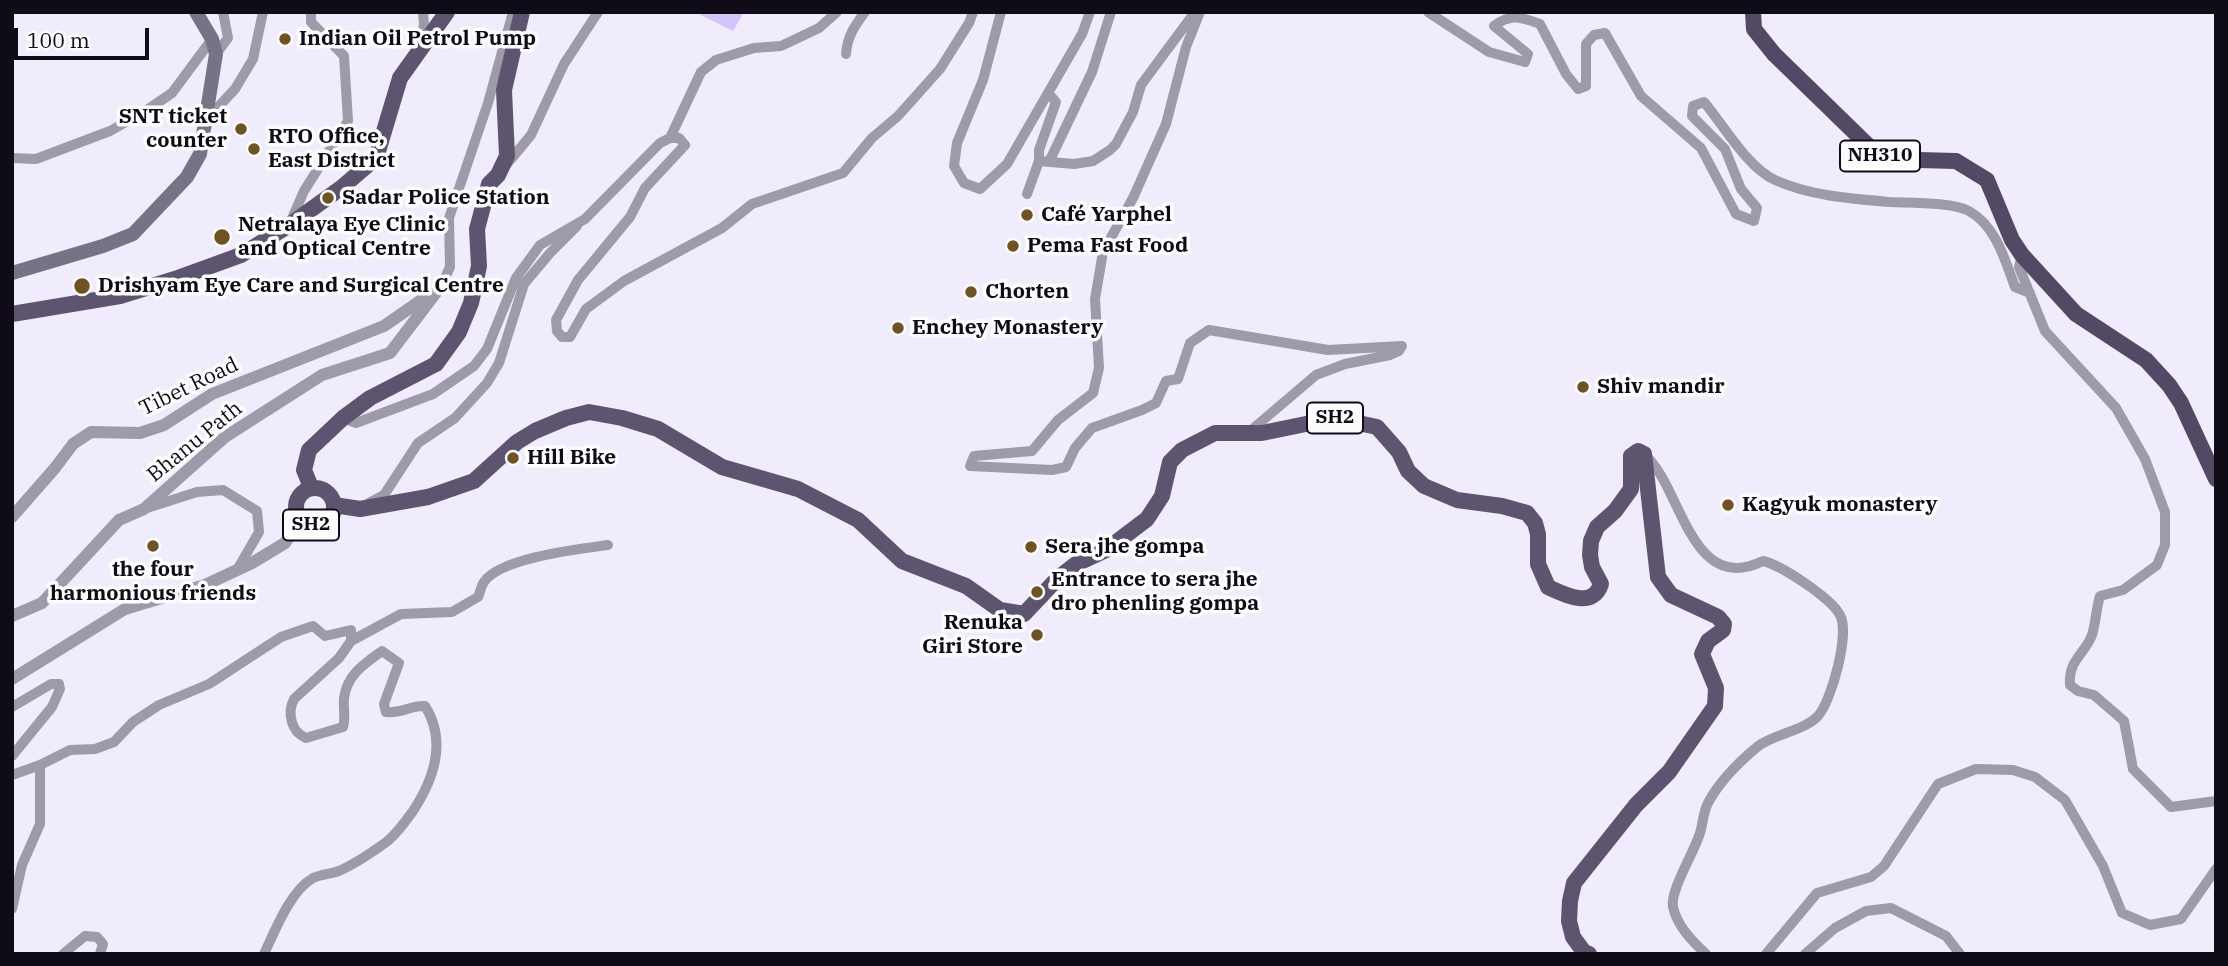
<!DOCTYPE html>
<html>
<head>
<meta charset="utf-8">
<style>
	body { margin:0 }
	#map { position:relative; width:2228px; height:966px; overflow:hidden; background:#f0ecfb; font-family:"IBM Plex Serif",serif }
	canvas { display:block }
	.frame { position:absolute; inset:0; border:14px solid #0f0b17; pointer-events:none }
	.scale { position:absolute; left:14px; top:28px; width:135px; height:32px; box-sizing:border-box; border:4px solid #0f0b17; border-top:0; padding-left:9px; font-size:21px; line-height:24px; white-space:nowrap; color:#0f0b17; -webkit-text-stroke:5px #fcfcfc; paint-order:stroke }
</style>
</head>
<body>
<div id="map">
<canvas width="2228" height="966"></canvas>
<div class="frame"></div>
<div class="scale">100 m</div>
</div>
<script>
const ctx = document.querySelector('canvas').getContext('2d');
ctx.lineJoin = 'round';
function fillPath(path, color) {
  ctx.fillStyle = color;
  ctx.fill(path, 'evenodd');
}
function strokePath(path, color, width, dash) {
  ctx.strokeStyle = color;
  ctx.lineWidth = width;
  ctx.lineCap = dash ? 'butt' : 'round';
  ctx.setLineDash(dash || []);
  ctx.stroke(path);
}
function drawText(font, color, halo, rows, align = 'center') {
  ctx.font = font + ' "IBM Plex Serif",serif';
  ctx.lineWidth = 7;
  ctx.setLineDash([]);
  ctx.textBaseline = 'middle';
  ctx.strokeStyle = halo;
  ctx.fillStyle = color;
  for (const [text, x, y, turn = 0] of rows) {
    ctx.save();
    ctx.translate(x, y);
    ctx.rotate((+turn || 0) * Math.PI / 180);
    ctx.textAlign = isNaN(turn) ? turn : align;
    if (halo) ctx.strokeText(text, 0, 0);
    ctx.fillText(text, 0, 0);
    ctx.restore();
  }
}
fillPath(new Path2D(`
	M695,12h49l-11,19z`), '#d4c3fa');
strokePath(new Path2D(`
	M1001,12l-18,68 -26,63 -3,23 10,17 16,6 27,-25 41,-71 8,9 -17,48v11l35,3 19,-3 17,-11 6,-6 17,-32 8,-27 54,-73
	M1200,12l-14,35 -20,77 -33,74 -30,54 -8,47 4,69 -6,25 -35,27 -26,31 -58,5 -4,10 82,4 14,-3 9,-19 17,-20 50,-18 14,-7 10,-22 12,-2 12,-36 19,-13 119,20 74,-4 -3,5 -9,4 -45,9 -29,11 -67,57
	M1428,12l61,40 36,10 3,-8 -34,-28c17,-13 27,-9 46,-2l26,50 12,15 8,-3v-42l8,-9 11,-2 36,63 60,52 35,66 18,7 3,-13 -16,-19 -16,-40 -33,-33 1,-10 11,-4c20,24 44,66 71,78 35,16 78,19 115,22 20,1 63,0 79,9 27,15 36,49 46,76l15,6
	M421,45l3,-21 -1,-12
	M216,54l12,-16 -5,-26
	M846,54c1,-17 9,-29 19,-42
	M1048,93l34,-59 8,-22
	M205,121l30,-32 18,-30 10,-47
	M670,138l31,-66 15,-12 38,-12 27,-2 38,-18 18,-16
	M12,158l24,1 74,-28 34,-19 28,-19 40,-54
	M1049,162l43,-90 19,-60
	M507,164l24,-29 33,-71 34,-52
	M1027,194l12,-33
	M290,223l14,-32 44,-70 -4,-65 -33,-34v-10
	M2022,255l-3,12 26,64 71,77 29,51 20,53v33l-8,20 -34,25 -23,6c-4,13 -4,26 -8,39 -7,19 -24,25 -22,50l8,6 16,4 30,26 9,48 38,38 45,-6
	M441,286l9,-19 -1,-49 39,-115 25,-91
	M343,418l13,5 77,-29 41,-28 13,-17 29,-71 24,-33 45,-26 75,-76 10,-5h9l6,7 -40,43 -15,29 -52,63 -22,40 1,11 5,6h8l16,-28 38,-28 98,-53 30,-24 91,-31 29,-35 26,-22 42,-47 29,-46 4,-11
	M1644,454c38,32 46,143 119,107 18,4 68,37 77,54 10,18 -8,85 -22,101 -14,15 -45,18 -61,31 -18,15 -38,35 -49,56 -5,9 -5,21 -8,30 -6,20 -30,57 -27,74 4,19 20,35 33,47
	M369,503l15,-8 34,-52 37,-25 32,-35 12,-20 25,-79 26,-31 27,-27
	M147,508l50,-16 26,-2 34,21 2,21 -22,38
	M351,641l50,-27 51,-2 26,-15c2,-4 3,-11 6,-15 16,-24 95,-33 124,-37
	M12,707l39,-23h8l1,5 -8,18 -40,49
	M12,775l28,-10 30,-15 25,-1 19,-7 19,-20 26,-17 50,-21 72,-47 32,-11 12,10 26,-6v11l-12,17 -45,41c-7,14 -3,33 12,39l37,-11c3,-9 0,-19 1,-29 3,-23 20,-34 38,-47l17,12 -15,41 2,8c18,2 23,-7 39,-6 22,35 9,73 -12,105 -8,11 -17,24 -28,32 -14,10 -30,21 -46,28 -8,3 -18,3 -26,7 -23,13 -38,53 -49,76
	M12,909l10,-44 18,-41v-59
	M63,954l22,-18 12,1 6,7 -3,10
	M1766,954l51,-61 54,-16 13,-11 54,-82 38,-15 37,1 22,7 30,23 38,66 19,47 28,12 31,-6 35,-50
	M1805,954l30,-26 31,-17 25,-3 55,28 14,18`), '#9e9aa9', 10);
strokePath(new Path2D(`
	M12,517l43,-49 18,-24 18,-12 49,1 24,-8 48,-31 172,-68 46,-32
	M12,616l30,-13 77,-83 25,-11 81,-72 97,-62 68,-22 51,-67
	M12,679l113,-70 80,-24 47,-22 33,-20 15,-24`), '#9e9aa9', 12);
strokePath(new Path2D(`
	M12,273l91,-27 30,-12 54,-57 13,-23 16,-100 -4,-15 -16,-27`), '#787287', 14);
strokePath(new Path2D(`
	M12,314l108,-18 55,-17 66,-24 47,-29 53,-38 35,-30 24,-80 47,-66
	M311,487l-7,-17 5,-20 34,-32 27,-20 66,-34 23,-32 12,-29 8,-37 -2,-37 12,-45 9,-9 9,-19 -3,-66 18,-78
	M296 507a19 19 0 1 1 38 0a19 19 0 1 1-38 0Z
	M334,505l26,4 68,-12 46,-16 43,-39 18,-11 31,-13 23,-6 33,6 36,11 64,38 76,22 60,31 44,41 64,25 34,24 24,4 34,-36 18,-14 30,-14 41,-31 15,-23 8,-34 12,-12 33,-17h47l73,-15 42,9 22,25 9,19 16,15 33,14 45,6 25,7 8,10 3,11v30l10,23c17,8 45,22 53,-3l-9,-17 -2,-12 1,-14 6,-14 18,-16 16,-22v-33l7,-5 6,3 14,123 13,18 47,22 6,7 -1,6 -15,11 -6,13 14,34 -1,18 -46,66 -33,33 -62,78 -4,18 -1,20 4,16 11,15 5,2`), '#5d556f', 16);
strokePath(new Path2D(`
	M1753,12l1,17 20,25 108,105 74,2 31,19 25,60 10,15 54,59 70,46 23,25 12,18 35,76`), '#524964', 16);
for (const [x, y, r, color] of [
	[285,39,7,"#6e5325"],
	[241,129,7,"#6e5325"],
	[254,149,7,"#6e5325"],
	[328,198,7,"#6e5325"],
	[1027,215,7,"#6e5325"],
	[222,237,9,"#6e5325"],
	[1013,246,7,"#6e5325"],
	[82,286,9,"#6e5325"],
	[971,292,7,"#6e5325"],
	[898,328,7,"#6e5325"],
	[1583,387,7,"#6e5325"],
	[513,458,7,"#6e5325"],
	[1728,505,7,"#6e5325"],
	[153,546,7,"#6e5325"],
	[1031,547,7,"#6e5325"],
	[1037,592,7,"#6e5325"],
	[1037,635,7,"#6e5325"]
]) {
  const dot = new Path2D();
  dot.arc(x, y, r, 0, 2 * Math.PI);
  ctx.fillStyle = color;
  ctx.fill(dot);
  strokePath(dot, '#fcfcfc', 2.5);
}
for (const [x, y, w] of [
	[1880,156,80],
	[1335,418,56],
	[311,525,56]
]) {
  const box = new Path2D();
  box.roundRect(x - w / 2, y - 15.5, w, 31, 5);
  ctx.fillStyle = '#fcfcfc';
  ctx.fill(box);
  strokePath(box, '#0f0b17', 2);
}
drawText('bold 19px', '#0f0b17', null, [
	["NH310",1880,156],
	["SH2",1335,418],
	["SH2",311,525]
]);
drawText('bold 21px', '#0f0b17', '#fcfcfc', [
	["Indian Oil Petrol Pump",299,39],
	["SNT ticket",227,117,"right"],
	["counter",227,141,"right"],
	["RTO Office,",268,137],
	["East District",268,161],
	["Sadar Police Station",342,198],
	["Café Yarphel",1041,215],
	["Netralaya Eye Clinic",238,225],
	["and Optical Centre",238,249],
	["Pema Fast Food",1027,246],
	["Drishyam Eye Care and Surgical Centre",98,286],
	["Chorten",985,292],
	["Enchey Monastery",912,328],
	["Shiv mandir",1597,387],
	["Hill Bike",527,458],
	["Kagyuk monastery",1742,505],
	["Sera jhe gompa",1045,547],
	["the four",153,570,"center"],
	["harmonious friends",153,594,"center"],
	["Entrance to sera jhe",1051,580],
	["dro phenling gompa",1051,604],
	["Renuka",1023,623,"right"],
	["Giri Store",1023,647,"right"]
], 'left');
drawText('21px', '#0f0b17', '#fcfcfc', [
	["Tibet Road",189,387,-26],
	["Bhanu Path",195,442,-39]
]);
</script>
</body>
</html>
